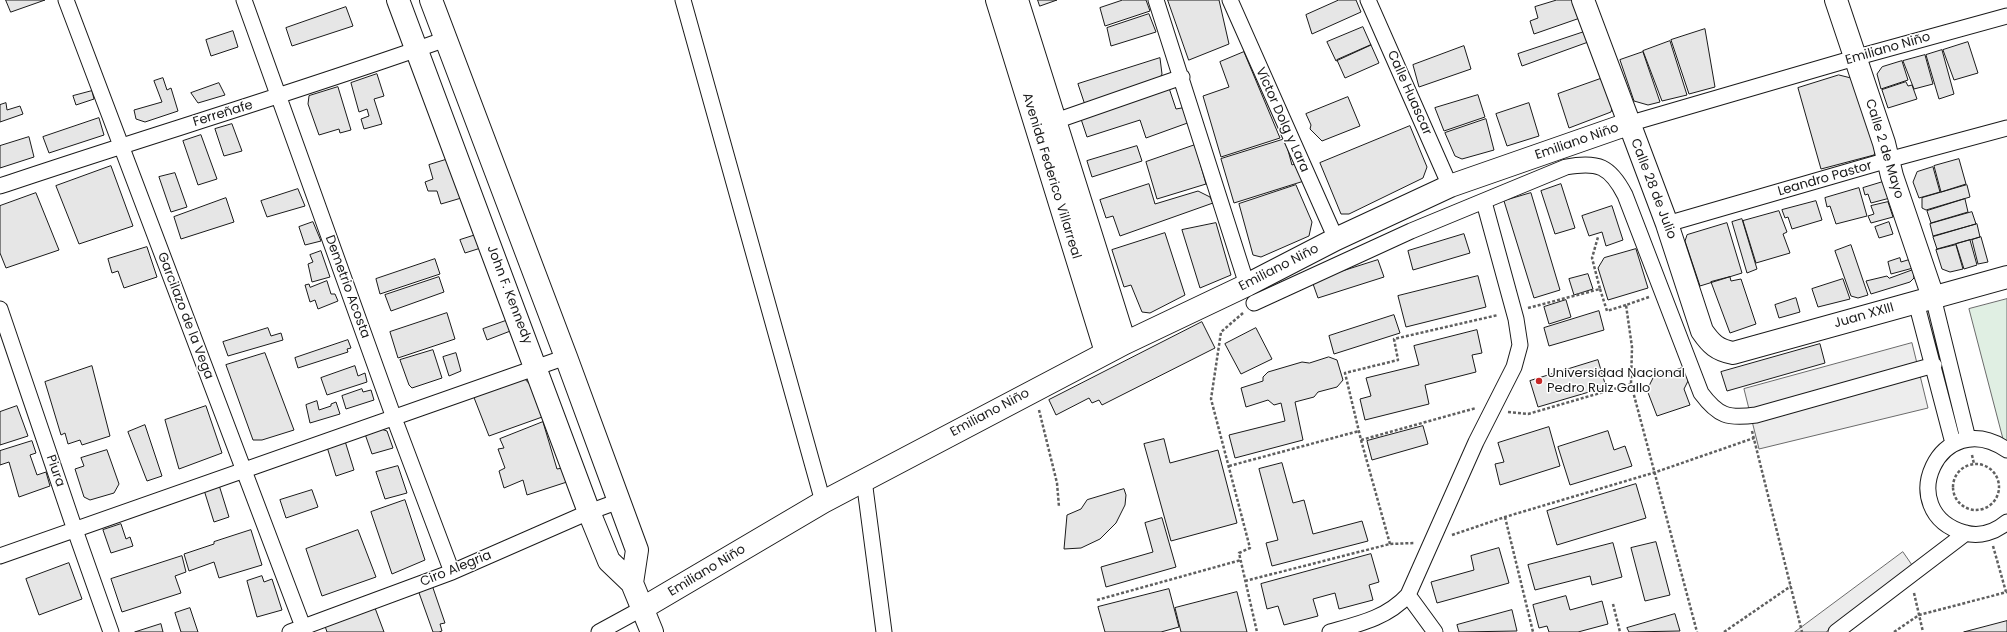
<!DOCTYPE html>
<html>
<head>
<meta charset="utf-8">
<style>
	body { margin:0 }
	canvas { display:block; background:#fff }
</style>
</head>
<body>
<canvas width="2007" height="632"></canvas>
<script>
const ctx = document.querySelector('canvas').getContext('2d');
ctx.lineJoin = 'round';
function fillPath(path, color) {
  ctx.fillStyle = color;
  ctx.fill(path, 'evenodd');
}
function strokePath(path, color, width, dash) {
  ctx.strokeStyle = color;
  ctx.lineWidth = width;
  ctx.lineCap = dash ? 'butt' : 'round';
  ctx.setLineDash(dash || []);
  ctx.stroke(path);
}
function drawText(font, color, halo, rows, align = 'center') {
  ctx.font = font + ' Poppins,sans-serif';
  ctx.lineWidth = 3;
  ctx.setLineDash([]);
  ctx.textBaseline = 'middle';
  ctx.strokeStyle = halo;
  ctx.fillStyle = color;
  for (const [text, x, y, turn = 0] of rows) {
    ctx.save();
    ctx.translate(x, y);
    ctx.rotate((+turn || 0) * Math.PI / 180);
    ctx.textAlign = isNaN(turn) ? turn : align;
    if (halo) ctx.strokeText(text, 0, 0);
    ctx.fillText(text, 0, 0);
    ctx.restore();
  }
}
const green = new Path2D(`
	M2007,299v142l-4,-2 -34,-130z`);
fillPath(green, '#e0efe3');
strokePath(green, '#6a6a6a', 1);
const parking = new Path2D(`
	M1912,343l16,65 -169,41 -15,-60z
	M1903,552l9,13 -86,67h-31z`);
fillPath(parking, '#ededed');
strokePath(parking, '#6a6a6a', 1);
const building = new Path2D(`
	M6,0h39l-34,12z
	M1038,0h19l-17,6z
	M1123,0h23l4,11 -45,15 -5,-18z
	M1168,0h51l10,44 -40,16z
	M1339,0h17l5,12 -49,22 -6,-19z
	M1557,0h22l1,18 -46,16 -4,-13 8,-3 -3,-11z
	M346,7l7,19 -61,20 -6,-18z
	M1149,14l7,18 -45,14 -4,-18z
	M1363,27l8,18 -35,16 -9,-19z
	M1705,29l10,58 -26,7 -18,-54z
	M233,31l5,16 -27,9 -5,-16z
	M1587,31l4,10 -69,25 -4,-12z
	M1670,41l17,54 -25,6 -19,-50z
	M1968,42l10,31 -24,7 -11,-30z
	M1371,45l8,18 -34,15 -8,-18z
	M1464,46l7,23 -52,18 -6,-22z
	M1942,50l12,44 -15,5 -13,-44z
	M1244,52l36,86 -59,19 -18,-61 26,-9 -9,-25z
	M1643,52l17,50 -12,3 -14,-4 -14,-41z
	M1925,55l8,29 -19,5 -11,-28z
	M1160,58l2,16 -3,6 -74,25 -7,-21z
	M1902,61l6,19 -27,9 -4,-15 5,-7z
	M377,74l7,22 -10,3 8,25 -18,5 -3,-10 8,-3 -2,-7 -8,3 -8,-29z
	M1839,75l16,4 23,67 -4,9 -53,14 -23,-81z
	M163,78l4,12 4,-2 7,23 -33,11 -9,-3 -2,-9 28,-8 -8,-21z
	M1603,78l10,27 -2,7 -42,16 -11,-34z
	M1906,82l2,4 4,-1 5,14 -29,9 -6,-18z
	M219,83l6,12 -27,8 -7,-10z
	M338,87l13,43 -11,3 -1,-4 -20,6 -11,-31 1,-8z
	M1169,88l7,21 11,-2 6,14 -47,17 -6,-18 -53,17 -6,-18z
	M92,91l2,8 -18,6 -3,-9z
	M1478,95l7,22 -41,14 -9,-23z
	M1348,97l12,29 -38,15 -12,-12 1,-4 -5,-11z
	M6,103l1,7 13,-4 3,8 -23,8v-17z
	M1529,103l10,33 -32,10 -11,-32z
	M99,118l5,17 -55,18 -6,-16z
	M1486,119l8,31 -32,9 -7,-3 -10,-23z
	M232,124l10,27 -18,5 -9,-27z
	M1410,126l17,41 -4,11 -74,36h-8l-21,-51z
	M201,135l16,44 -19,6 -15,-44z
	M29,137l5,20 -34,11v-22z
	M1285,139l7,26 5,-2 7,18 -70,22 -13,-44z
	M1195,145l11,39 -49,15 -11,-37z
	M1137,146l5,15 -50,16 -5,-16z
	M455,157l13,39 -27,8 -4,-13h-9l-3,-9 8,-3 -4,-14z
	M1959,159l7,25 -25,8 -7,-26z
	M111,166l22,60 -54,18 -23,-58z
	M1933,167l7,25 -21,6 -6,-16 4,-10z
	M175,173l12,34 -16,5 -12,-35z
	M1886,181l4,17 -19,5 -3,-9 -3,1 -2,-7z
	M1149,184l6,20 43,-13 12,6 3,6 -93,33 -7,-20 -7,2 -6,-18z
	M1561,184l14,44 -20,6 -14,-43z
	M1296,185l16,37 -3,14 -48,21 -8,-2 -14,-51z
	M1967,185l3,12 -44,13 -4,-2v-10z
	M1859,188l8,28 -31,8 -6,-18 -3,1 -2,-9z
	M298,189l7,17 -38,11 -6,-16z
	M36,193l23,57 -53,18 -6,-15v-47z
	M1531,193l29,97 -26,8 -30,-97z
	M226,198l8,24 -53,17 -7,-22z
	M1965,199l3,13 -37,11 -4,-12z
	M1816,201l6,19 -30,9 -4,-12 -3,1 -3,-8z
	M1888,202l5,15 -22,6 -3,-7 6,-2 -3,-8z
	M1612,206l11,34 -17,6 -4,-14 -13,4 -7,-20z
	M1779,211l8,21 -4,2 7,19 -34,10 -13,-42z
	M1972,212l4,12 -43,12 -3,-12z
	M1742,219l15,50 -10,4 -15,-51z
	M313,222l8,19 -16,4 -6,-18z
	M1889,222l4,12 -14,4 -4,-11z
	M1216,223l15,52 -31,13 -18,-58z
	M1727,223l15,50 -42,13 -15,-45 2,-6z
	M1977,224l3,13 -43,12 -4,-12z
	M482,233l5,13 -22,7 -5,-13z
	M1165,233l20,62 -35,18 -8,-1 -11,-27 -7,2 -12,-37z
	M1464,234l6,19 -57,17 -5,-19z
	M1981,237l7,25 -10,2 -6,-24z
	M1970,240l7,25 -13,4 -8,-25z
	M1851,245l17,50 -10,3 -7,-2 -16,-45z
	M1956,245l7,24 -13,3 -8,-3 -6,-19z
	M147,247l10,30 -33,11 -6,-17 -6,2 -4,-14z
	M1636,249l12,39 -40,12 -10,-32 6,-10z
	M321,251l9,26 -18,5 -4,-18 5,-2 -3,-7z
	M1900,258l1,4 10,-3 2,9 -22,6 -3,-12z
	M435,259l5,15 -60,20 -4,-15z
	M1378,260l6,17 -66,21 -6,-17z
	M1913,270l1,8 -4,4 -39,12 -5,-13 21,-5 2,2z
	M1588,274l5,15 -19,6 -5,-16z
	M1478,276l8,31 -80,20 -8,-31z
	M439,277l5,15 -53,19 -6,-16z
	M1730,277l1,4 10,-2 15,45 -26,9 -19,-51z
	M1843,279l7,20 -32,8 -6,-18z
	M327,281l4,13h4l3,7 -20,8 -3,-9 -5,2 -5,-17 4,-1 1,3z
	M1796,298l4,14 -21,6 -4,-13z
	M1566,300l5,17 -22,7 -5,-17z
	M1599,311l5,19 -55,16 -5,-18z
	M447,313l8,26 -57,19 -8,-26z
	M1394,315l6,18 -66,21 -5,-18z
	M511,319l2,11 -26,10 -4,-11z
	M1202,322l13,26 -113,57 -3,-5 -7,3 -3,-5 -33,17 -7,-15z
	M268,328l3,8 10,-3 2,7 -55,16 -5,-14z
	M1256,328l16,31 -31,15 -16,-30z
	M1477,330l5,23 -10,2 4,17 -51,13 4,19 -64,16 -5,-21 11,-3 -5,-18 53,-13 -5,-19z
	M348,340l3,8 -4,1 1,3 -50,16 -3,-10z
	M1820,344l5,19 -98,28 -6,-19z
	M433,350l9,28 -30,10 -3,-3 -9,-25z
	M265,353l29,77 -32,10h-9l-27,-75z
	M456,353l5,18 -12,5 -6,-19z
	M1329,357l8,3 6,20 -6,7 -19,5 -4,5 -19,5 8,38 -68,18 -6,-23 56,-14 -4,-18 -7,2 -6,-5 -22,7 -5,-19 22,-7v-4l5,-5 34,-10 7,1z
	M1598,360l8,27 -68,20 -8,-26z
	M92,366l18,70 -28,9 -2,-5 -12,4 -3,-11 -4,2 -16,-53z
	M355,366l3,10 7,-3 2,9 -40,13 -6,-17z
	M1685,367l3,14 -4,8 6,16 -33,11 -10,-26 6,-12z
	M523,377l13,14 9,25 -56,20 -16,-41z
	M362,389l1,3 8,-2 3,10 -28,9 -4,-13z
	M317,401l2,9 12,-4v-2l5,-2 4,12 -30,9 -4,-18z
	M17,406l11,30 -28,9v-33z
	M206,406l16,47 -43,16 -14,-49z
	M543,422l14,47 11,-2 5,13 -46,15 -4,-15 -19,8 -5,-17 6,-3 -7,-19 6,-1 -4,-9z
	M145,425l17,51 -15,5 -19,-49z
	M1423,426l5,18 -56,16 -5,-19z
	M1549,427l11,39 -60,19 -5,-21 9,-2 -6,-19z
	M381,429l6,2 6,17 -21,6 -7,-20z
	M1608,431l6,19 11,-4 7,20 -62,19 -12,-38z
	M1164,439l6,24 48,-13 19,73 -66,18 -27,-97z
	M32,441l4,12 -6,2 7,20 9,-3 4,14 -31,11 -10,-35 -9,3v-14z
	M345,441l9,29 -18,6 -9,-29z
	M107,450l12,34 -5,9 -24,7 -6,-3 -9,-28 9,-3 -3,-8z
	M1282,463l11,40 11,-3 9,34 49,-13 6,20 -96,25 -6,-23 12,-3 -19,-71z
	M398,466l9,27 -22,6 -9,-27z
	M1636,484l10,34 -89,27 -10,-34z
	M219,485l10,32 -15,5 -10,-32z
	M1124,489l2,6 -1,10 -9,18 -16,16 -19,9 -17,1 3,-34 14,-6 6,-9z
	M312,490l6,17 -32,11 -6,-18z
	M405,500l20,60 -33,14 -21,-62z
	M1162,518l14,49 -70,20 -5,-20 52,-15 -8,-29z
	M121,524l5,15 4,-2 3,9 -22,7 -8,-23z
	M251,530l11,35 -43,13 -5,-16 -25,9 -5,-17 30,-10v-2z
	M358,530l18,47 -54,19 -16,-47z
	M1656,542l14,53 -25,6 -14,-53z
	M1613,543l9,34 -30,8 -2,-9 -55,14 -7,-25z
	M1499,548l10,35 -72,20 -6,-21 43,-12 -3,-14z
	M1371,554l8,28 -10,3 4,15 -34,9 -4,-16 -22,6 5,17 -34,9 -6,-19 -11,3 -6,-25z
	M182,556l4,16 -11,4 6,17 -59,19 -11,-33z
	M69,563l13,36 -43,16 -13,-36z
	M262,576l2,6 8,-3 10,31 -25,7 -10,-36z
	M432,585l13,38 -5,1 2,7 -3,1h-6l-15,-42z
	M1169,589l10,38 -18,5h-56l-7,-25z
	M1237,592l10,40h-66l-6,-24z
	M1566,596l4,14 32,-9 6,23 -30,8h-29l-2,-6 -8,2 -6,-23z
	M190,608l8,24h-17l-6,-19z
	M375,608l9,24h-57l-2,-6z
	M1512,610l5,21 -58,1 -2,-7z
	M1675,614l5,17 -51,1 -2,-4z
	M2007,621v11h-43z
	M161,624l2,8h-28z`);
fillPath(building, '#e6e6e6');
strokePath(building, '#1a1a1a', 1);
const street = new Path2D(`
	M66,0l239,632
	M244,0l150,418 58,154
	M683,0l140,502
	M1156,0l91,285
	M1230,0l106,239
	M1368,0l82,186
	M1047,124l135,-47
	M1628,124l237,-69 142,-39
	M0,186c148,-50 298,-94 446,-147
	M1667,224l221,-64 119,-32
	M1933,297l35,142
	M1916,302l37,141
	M1254,303l157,-72 155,-64c32,-6 44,-1 59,28l76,198c17,23 27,26 55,22l178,-50
	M0,309l75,221 36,102
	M2007,450c-67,-46 -116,62 -42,83 15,4 30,-1 42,-11
	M864,480l20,152
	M0,556l566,-199
	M290,632l162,-60 137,-60 30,-11
	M599,632l44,-24
	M1330,632c29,-8 57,-14 78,-37
	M1435,632l-27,-37 68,-153 38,-75 6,-22 -4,-26 -32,-117
	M1836,632l130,-99`);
const secondary = new Path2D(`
	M398,0l191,512 20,49 23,22 20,49
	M431,0l135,357 71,193 -5,33
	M997,0l109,352
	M1017,0l108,343
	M1583,0l84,224 35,107c9,13 15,19 31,22l274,-76
	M1836,0l48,143 8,33 41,121
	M643,608l180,-106 302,-159 122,-58 89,-46 114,-53 178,-62`);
strokePath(street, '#1a1a1a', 17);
strokePath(secondary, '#1a1a1a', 24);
strokePath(new Path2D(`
	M1600,289l7,22 19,-6
	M1649,297l-23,8 6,42 -1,37 66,248
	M1528,308l72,-19 -8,-31 6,-21
	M1243,313l-22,19 -10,67 39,149 -11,5 18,79
	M1039,410l18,73 2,24
	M1508,412l20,2 103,-30
	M1752,431l50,201
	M1361,440l115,-32
	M1972,455l2,9
	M1953 487a23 23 0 1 1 46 0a23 23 0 1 1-46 0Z
	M1229,466l130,-35
	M1505,517l28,115
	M1452,535l53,-18 151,-45 98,-34
	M1390,544l-29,-104 -16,-67 53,-13 -4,-21 104,-24
	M1993,546l13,46
	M1245,581l145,-37 24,-1
	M1914,593l9,39
	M1097,600l144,-40
	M1613,604l7,28
	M1724,632l67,-46
	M1894,632l25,-17 88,-23`), '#5f5f5f', 2.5, [3, 2]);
strokePath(street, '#fff', 15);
strokePath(secondary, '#fff', 22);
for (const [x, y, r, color] of [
	[1539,381,4,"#c62828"]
]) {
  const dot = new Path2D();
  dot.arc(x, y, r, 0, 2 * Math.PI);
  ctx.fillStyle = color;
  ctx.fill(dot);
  strokePath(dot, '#fff', 1.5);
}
drawText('13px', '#1a1a1a', '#fff', [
	["Emiliano Niño",1888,49,-16],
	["Calle Huascar",1409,93,66],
	["Ferreñafe",223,114,-17],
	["Víctor Dolg y Lara",1282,120,66],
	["Emiliano Niño",1577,142,-19],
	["Calle 2 de Mayo",1884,149,73],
	["Avenida Federico Villarreal",1051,176,73],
	["Leandro Pastor",1825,179,-16],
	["Calle 28 de Julio",1653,189,69],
	["Emiliano Niño",1279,268,-27],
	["Demetrio Acosta",347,287,70],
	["John F. Kennedy",509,295,69],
	["Garcilazo de la Vega",185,316,69],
	["Juan XXIII",1864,316,-16],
	["Emiliano Niño",990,413,-28],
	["Piura",55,471,71],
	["Ciro Alegria",456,569,-22],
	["Emiliano Niño",707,571,-31]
]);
drawText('13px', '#1a1a1a', '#fff', [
	["Universidad Nacional",1547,374],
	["Pedro Ruiz Gallo",1547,389]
], 'left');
</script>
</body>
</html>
